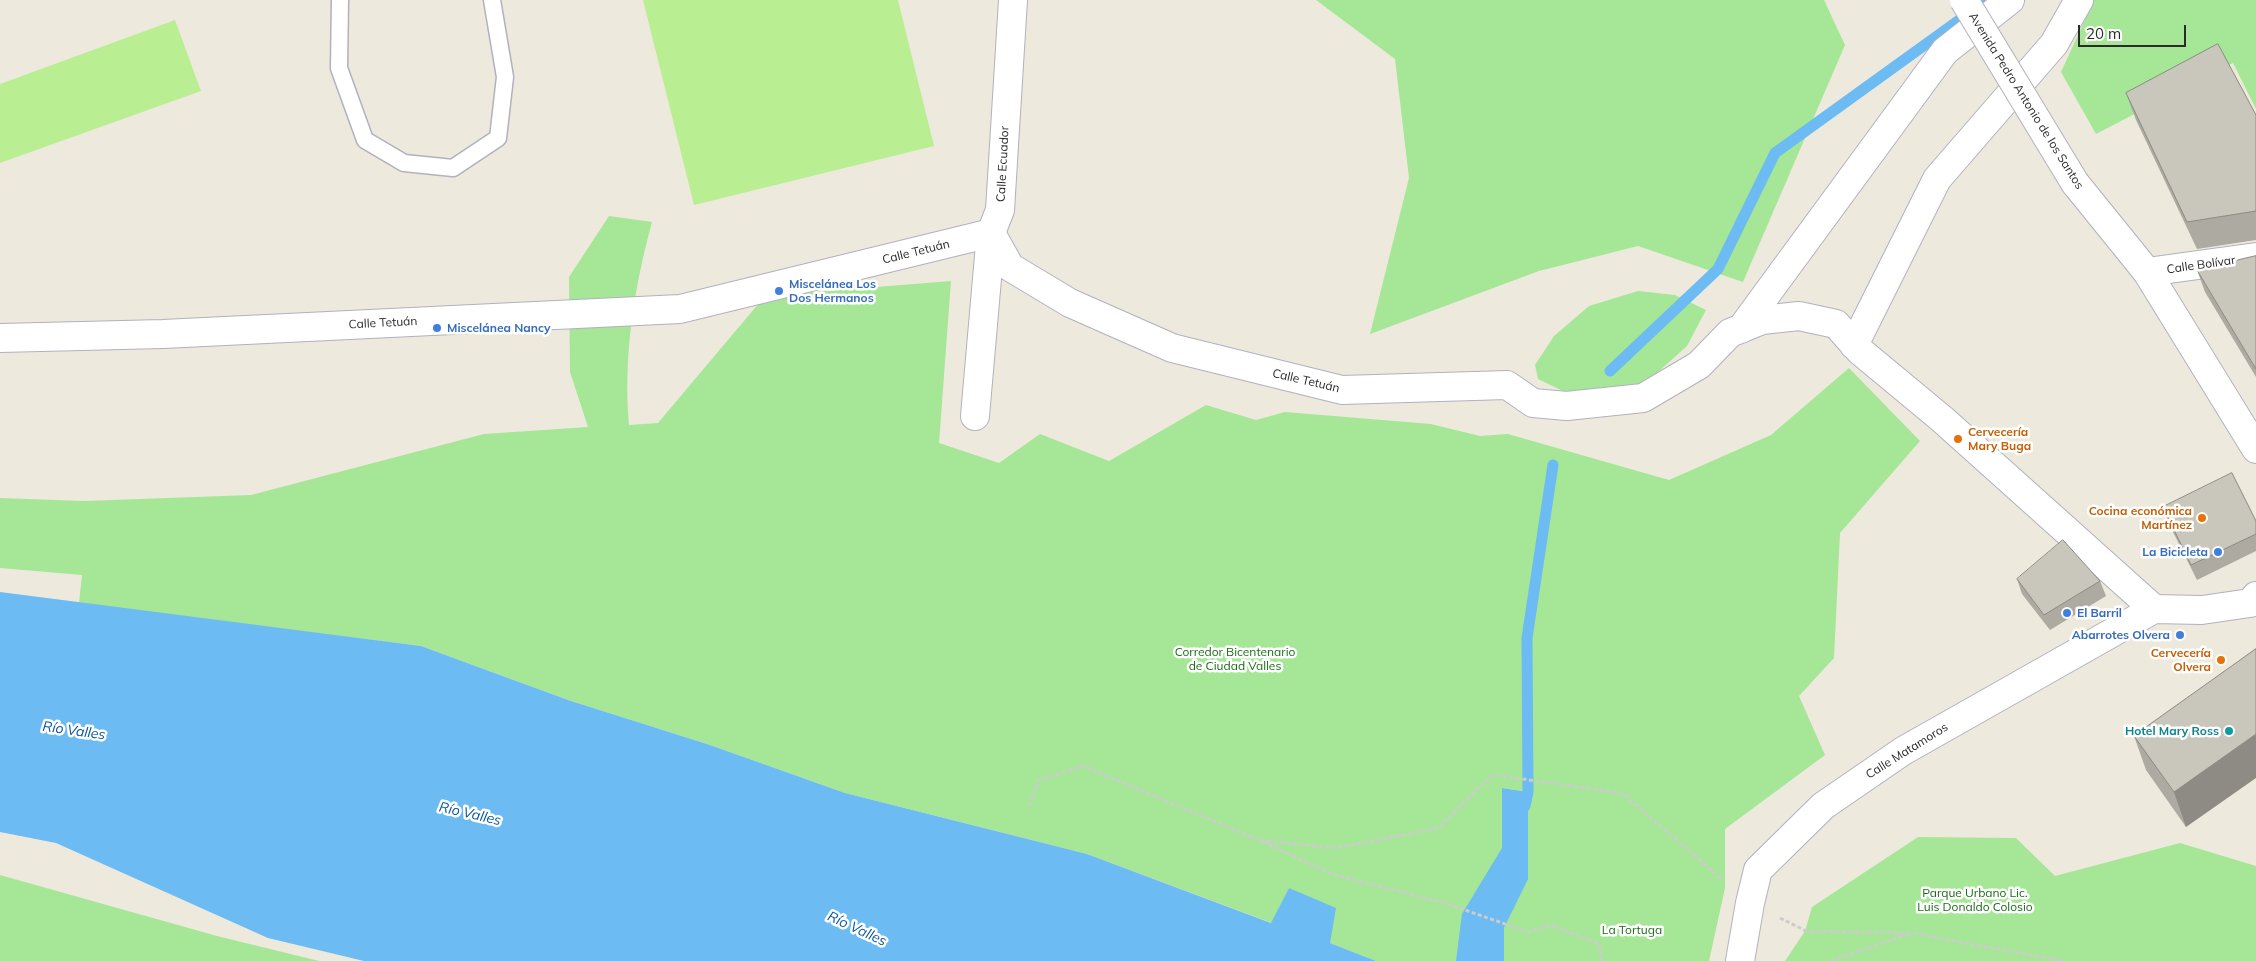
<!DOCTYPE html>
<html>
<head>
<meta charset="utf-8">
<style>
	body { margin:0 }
	#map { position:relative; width:2256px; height:961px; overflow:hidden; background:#eee9dd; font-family:Mulish,sans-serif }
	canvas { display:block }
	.scale { position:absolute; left:2078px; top:25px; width:108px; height:22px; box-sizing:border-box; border:2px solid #2b2b2b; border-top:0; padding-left:6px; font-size:15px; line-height:18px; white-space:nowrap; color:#2b2b2b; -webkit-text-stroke:4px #fff; paint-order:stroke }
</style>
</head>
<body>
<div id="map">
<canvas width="2256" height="961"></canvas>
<div class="scale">20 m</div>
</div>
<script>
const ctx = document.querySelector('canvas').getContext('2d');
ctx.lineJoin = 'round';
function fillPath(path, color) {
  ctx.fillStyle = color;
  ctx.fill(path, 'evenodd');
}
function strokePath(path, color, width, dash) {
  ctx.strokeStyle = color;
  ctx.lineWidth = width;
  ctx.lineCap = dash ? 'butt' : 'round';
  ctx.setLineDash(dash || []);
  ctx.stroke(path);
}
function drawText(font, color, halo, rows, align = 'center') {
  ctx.font = font + ' Mulish,sans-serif';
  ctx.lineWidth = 5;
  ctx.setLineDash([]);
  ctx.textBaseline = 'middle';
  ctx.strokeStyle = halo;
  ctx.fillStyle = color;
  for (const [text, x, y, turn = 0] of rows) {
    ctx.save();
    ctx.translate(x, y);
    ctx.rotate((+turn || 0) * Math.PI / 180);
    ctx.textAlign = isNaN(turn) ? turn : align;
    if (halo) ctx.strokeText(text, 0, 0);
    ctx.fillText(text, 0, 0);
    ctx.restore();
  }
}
fillPath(new Path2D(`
	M1316,0h508l21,45 -102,237 -105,-36 -99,25 -169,63 39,-156 -14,-119z
	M2094,0h162v109l-23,-46 -137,71 -35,-62z
	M609,216l43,6c-18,66 -29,135 -23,203l29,-2 107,-127 186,-15 -12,162 60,20 41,-29 69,27 97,-56 50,15 29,-8 146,12 49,12 28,-2 161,46 102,-45 78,-67 71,73 -80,92 -6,125 -35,38 26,59 -100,74v59l-16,73h-205v-33l24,-136 -26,-4v60l-39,113h-87l-46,-18 -41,-55 -17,35 -185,-69 -242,-61 -135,-48 -142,-45 -147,-54 -342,-43 3,-28 -82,-7v-70l84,3 167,-6 233,-61 104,-7 -18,-55 -1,-95z
	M1638,291l37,4 31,15 -19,36 -38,34 -35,13 -49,-1 -27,-13 -3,-14 19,-29 35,-30z
	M1918,837l98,1 39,38 125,-33 76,23v95h-471l20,-30 7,-24z
	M0,875l217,61 102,25h-319z`), '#a6e697');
fillPath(new Path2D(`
	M643,0h255l36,146 -240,59z
	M175,20l26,71 -201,72v-79z`), '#b9ee93');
fillPath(new Path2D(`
	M0,592l421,54 147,54 142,45 135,48 242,61 184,69 18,-35 47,20 -6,35 46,18h-1012l-96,-23 -212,-95 -56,-11z
	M1502,788l26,4v87l-24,49v33h-48l6,-47 40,-66z`), '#6cbbf3');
strokePath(new Path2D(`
	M1610,371l108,-102 57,-116 212,-153
	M1525,806l3,-14 -1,-154 26,-173`), '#6cbbf3', 11);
const service = new Path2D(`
	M340,0l-1,68 26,72 39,23 49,5 45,-30 7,-61 -13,-77`);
const minor = new Path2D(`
	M2147,272l109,-15
	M1741,329l204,-278 65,-51
	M0,338l163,-4 517,-25 311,-76 19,34 60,36 102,45 170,42 165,-5 26,18 34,3 76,-8 56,-33 31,-32 32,-13 37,-4 37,8 24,27 82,68 212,190
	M1854,345l83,-166 117,-135 25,-44
	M975,416l16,-183 9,-23 13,-210`);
const tertiary = new Path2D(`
	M2075,183l72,89 109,177
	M1740,961l10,-58 8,-33 65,-64 80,-55 251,-142 48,1 48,-7 6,-7`);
strokePath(service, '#b1b1bf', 19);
strokePath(minor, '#b1b1bf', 30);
strokePath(tertiary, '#b1b1bf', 30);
strokePath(new Path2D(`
	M1029,806l10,-26 44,-14 176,74 77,8 103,-20 40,-41 15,-12 128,18 101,87
	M1263,842l69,32 116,30 80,28 22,-7 50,19 1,17
	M1780,918l26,13 105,2 153,28
	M1831,961l77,-27`), '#ccc', 3, [4, 2.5]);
strokePath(service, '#fff', 16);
strokePath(minor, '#fff', 28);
strokePath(tertiary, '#fff', 28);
const tertiaryBridge = new Path2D(`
	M1964,0l111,183`);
strokePath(tertiaryBridge, '#b1b1bf', 30, []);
strokePath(tertiaryBridge, '#fff', 28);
fillPath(new Path2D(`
	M2126,93l130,22v125l-59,9 -61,-129z
	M2256,256v121l-51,-85 -8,-22z
	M2163,507l93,14v30l-59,29 -29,-58z
	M2017,579l83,2 6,15 -56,34 -28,-36z
	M2256,649l-70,178 -40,-57 -12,-34z`), '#adaaa2');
fillPath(new Path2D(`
	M2256,734v44l-70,49 -12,-35z`), '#8d8b84');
const building = new Path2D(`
	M2218,44l38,71v96l-69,11 -61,-129z
	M2256,256v113l-59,-99z
	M2232,473l24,48v13l-65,31 -28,-58z
	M2063,540l37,41 -56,34 -27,-36z
	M2256,649v85l-82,58 -40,-56z`);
fillPath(building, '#c9c6bc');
strokePath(building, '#8d8b84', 1);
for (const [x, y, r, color] of [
	[779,291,5,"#3f7fe0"],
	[437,328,5,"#3f7fe0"],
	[1958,439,5,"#e8710a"],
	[2202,518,5,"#e8710a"],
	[2218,552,5,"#3f7fe0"],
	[2067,613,5,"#3f7fe0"],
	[2180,635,5,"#3f7fe0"],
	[2221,660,5,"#e8710a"],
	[2229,731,5,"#0f9aa8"]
]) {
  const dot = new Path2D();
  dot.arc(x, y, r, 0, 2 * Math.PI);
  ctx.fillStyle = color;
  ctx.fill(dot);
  strokePath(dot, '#fff', 2);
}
drawText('12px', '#2b2b2b', '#fff', [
	["Avenida Pedro Antonio de los Santos",2026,101,58],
	["Calle Ecuador",1003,164,-87],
	["Calle Tetuán",916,252,-14],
	["Calle Bolívar",2201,265,-8],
	["Calle Tetuán",383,323,-3],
	["Calle Tetuán",1306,381,13],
	["Calle Matamoros",1907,751,-32]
]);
drawText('bold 12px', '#366cbe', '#fff', [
	["Miscelánea Los",789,284],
	["Dos Hermanos",789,298],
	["Miscelánea Nancy",447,328],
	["La Bicicleta",2208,552,"right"],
	["El Barril",2077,613],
	["Abarrotes Olvera",2170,635,"right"]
], 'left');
drawText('bold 12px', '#c56008', '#fff', [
	["Cervecería",1968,432,"left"],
	["Mary Buga",1968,446,"left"],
	["Cocina económica",2192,511],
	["Martínez",2192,525],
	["Cervecería",2211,653],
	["Olvera",2211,667]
], 'right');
drawText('12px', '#1c6c17', '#fff', [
	["Corredor Bicentenario",1235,652],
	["de Ciudad Valles",1235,666],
	["Parque Urbano Lic.",1975,893],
	["Luis Donaldo Colosio",1975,907],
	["La Tortuga",1632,930]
]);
drawText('bold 12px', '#0d838f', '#fff', [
	["Hotel Mary Ross",2219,731]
], 'right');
drawText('italic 14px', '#0856a2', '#fff', [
	["Río Valles",74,731,8],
	["Río Valles",470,814,13],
	["Río Valles",857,929,25]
]);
</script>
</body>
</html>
